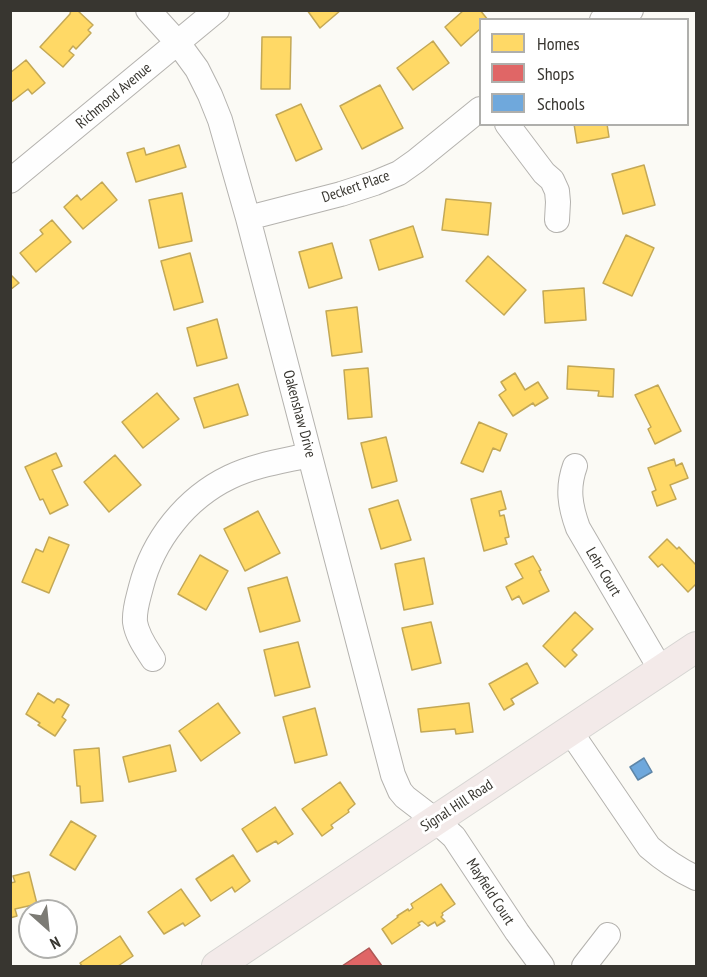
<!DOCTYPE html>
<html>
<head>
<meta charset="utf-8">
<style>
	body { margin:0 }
	#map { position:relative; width:707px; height:977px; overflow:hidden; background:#fbfaf5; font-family:"PT Sans Narrow",sans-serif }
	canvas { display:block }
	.frame { position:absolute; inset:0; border:12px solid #383630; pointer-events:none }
	.legend { position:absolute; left:479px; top:18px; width:210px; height:108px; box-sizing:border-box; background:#fff; border:2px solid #afafac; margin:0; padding:8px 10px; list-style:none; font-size:18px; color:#383630 }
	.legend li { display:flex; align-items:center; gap:12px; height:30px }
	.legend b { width:30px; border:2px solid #afafac }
	.north { position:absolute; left:18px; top:899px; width:60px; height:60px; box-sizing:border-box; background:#fff; border:2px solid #afafac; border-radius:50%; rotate:153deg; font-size:16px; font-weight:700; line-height:24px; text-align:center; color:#383630 }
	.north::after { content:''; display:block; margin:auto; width:21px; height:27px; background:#7c7b75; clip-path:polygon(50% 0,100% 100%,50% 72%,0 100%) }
</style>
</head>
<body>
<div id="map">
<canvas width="707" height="977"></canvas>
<div class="frame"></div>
<ul class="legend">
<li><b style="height:16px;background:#ffd966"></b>Homes</li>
<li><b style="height:16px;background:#e06666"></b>Shops</li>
<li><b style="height:16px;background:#6fa8dc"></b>Schools</li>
</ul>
<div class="north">N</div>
</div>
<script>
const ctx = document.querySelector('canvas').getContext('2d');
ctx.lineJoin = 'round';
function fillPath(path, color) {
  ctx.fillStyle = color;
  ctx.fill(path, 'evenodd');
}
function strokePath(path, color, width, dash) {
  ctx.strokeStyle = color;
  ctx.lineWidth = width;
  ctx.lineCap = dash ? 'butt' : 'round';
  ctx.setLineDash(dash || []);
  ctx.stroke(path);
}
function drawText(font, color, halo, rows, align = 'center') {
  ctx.font = font + ' "PT Sans Narrow",sans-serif';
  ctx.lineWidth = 6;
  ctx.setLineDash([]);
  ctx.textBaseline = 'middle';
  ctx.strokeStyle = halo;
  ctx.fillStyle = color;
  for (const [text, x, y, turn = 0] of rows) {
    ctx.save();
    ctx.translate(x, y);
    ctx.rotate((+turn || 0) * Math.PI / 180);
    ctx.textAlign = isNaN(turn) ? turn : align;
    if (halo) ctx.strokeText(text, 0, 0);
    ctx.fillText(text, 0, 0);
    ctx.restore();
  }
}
const homes = new Path2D(`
	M71,10h6l16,15 -5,5 3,3 -15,16 -3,-3 -4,5 5,4 -11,12 -23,-20 30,-33z
	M307,10h34l-21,18z
	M464,10h16l8,10h-8v9l-19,17 -16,-19z
	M262,37h29l-1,52h-29z
	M433,41l16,22 -36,27 -16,-22z
	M26,60l19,23 -13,11 -4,-5 -18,14v-30z
	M380,85l23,43 -41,21 -22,-43z
	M301,104l21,45 -26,12 -20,-46z
	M574,124h33l2,13 -32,6z
	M179,145l7,22 -50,15 -9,-29 17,-5 2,7z
	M644,165l11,40 -32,9 -11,-40z
	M102,182l15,18 -34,29 -19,-22 13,-12 4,5z
	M182,193l10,48 -33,7 -10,-48z
	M446,199l45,4 -3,32 -46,-5z
	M52,220l19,22 -35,30 -16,-19 23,-19 -3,-4z
	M413,226l10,31 -44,13 -9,-30z
	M626,235l28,13 -22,48 -29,-13z
	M332,243l10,35 -33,10 -10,-36z
	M190,253l13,49 -29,8 -13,-49z
	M488,256l38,34 -22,25 -38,-34z
	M10,274l9,9 -9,7z
	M584,288l2,32 -41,3 -2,-32z
	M357,307l5,45 -30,4 -6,-45z
	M217,319l10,39 -30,8 -10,-38z
	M568,366l46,3 -1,28 -15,-1 1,-5 -32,-2z
	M368,368l4,49 -24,2 -4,-49z
	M515,373l10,17 13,-8 10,16 -13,8 -2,-3 -20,13 -14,-21 7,-5 -5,-8z
	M238,384l10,31 -44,13 -10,-30z
	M658,385l23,46 -26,13 -7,-15 3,-2 -16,-32z
	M157,393l22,26 -36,29 -21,-26z
	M479,422l28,12 -7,17 -7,-3 -10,24 -22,-9z
	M386,437l11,44 -25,7 -11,-45z
	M56,453l6,13 -10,4 16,35 -18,9 -7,-15 -3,1 -15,-33z
	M115,455l26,30 -32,27 -25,-30z
	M674,459l2,7 6,-3 6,15 -18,7 6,14 -19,7 -5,-14 4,-2 -8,-22z
	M501,491l5,18 -7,2 1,5 4,-1 5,22 -4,1 2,6 -23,7 -13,-52z
	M398,500l13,40 -30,9 -12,-40z
	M258,511l22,42 -35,18 -21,-42z
	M49,537l20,8 -20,48 -27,-11 14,-33 7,3z
	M667,539l10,10 2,-2 17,18v19l-8,8 -26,-28 -4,3 -9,-10z
	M200,555l28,16 -22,39 -28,-16z
	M533,556l8,14 -2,1 10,20 -26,13 -4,-8 -7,4 -6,-13 17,-9 -8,-14z
	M424,558l9,46 -29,6 -9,-46z
	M287,577l13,44 -40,11 -12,-44z
	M575,612l18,17 -21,21 5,5 -12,12 -22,-21z
	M431,622l10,41 -29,7 -10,-42z
	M298,642l12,45 -35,9 -11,-46z
	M527,663l11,20 -27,16 3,5 -10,6 -15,-26z
	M38,693l16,10 3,-4h2l10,6 -7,12 4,3 -11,16 -17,-11 2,-2 -14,-9z
	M218,703l22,30 -39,28 -22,-30z
	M469,703l4,29 -17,2 -1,-5 -34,3 -3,-23z
	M315,708l12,47 -32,8 -12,-46z
	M170,745l6,26 -47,11 -6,-25z
	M99,748l4,53 -22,2 -1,-17h-3l-3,-36z
	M340,782l15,22 -7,6 1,2 -18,13 2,3 -11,8 -20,-27z
	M275,807l18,27 -15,10 -2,-3 -19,11 -15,-23z
	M71,821l25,15 -21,34 -25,-15z
	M233,855l17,26 -15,11 -3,-5 -21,14 -15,-22z
	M29,872l8,32 -22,5 2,7 -7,2v-35l5,-1 -2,-6z
	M441,884l14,20 -13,9 1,2 -2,2 4,4 -8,5 -2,-4 -7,4 -6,-5 -4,2 2,2 -28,19 -10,-15 16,-12 -1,-1 11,-7 1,2 4,-3 -2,-4z
	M181,889l19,27 -15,10 -2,-3 -19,11 -16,-22z
	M120,936l13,20 -15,10h-36l-2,-3z`);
fillPath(homes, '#ffd966');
strokePath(homes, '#c3a856', 1.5);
const shops = new Path2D(`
	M369,948l13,18h-40z`);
fillPath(shops, '#e06666');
strokePath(shops, '#ae5856', 1.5);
const schools = new Path2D(`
	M644,758l8,14 -14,8 -8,-13z`);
fillPath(schools, '#6fa8dc');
strokePath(schools, '#5e86a8', 1.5);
const minor = new Path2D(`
	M148,10l30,33 19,26 13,26 10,25 28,98 145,557 7,16 5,6 30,23 19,17 63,95 25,34
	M602,20l13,-6 16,-4
	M507,124l37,49 8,7 5,11 1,11 -1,18
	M10,181l207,-171
	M248,218l93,-24 34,-11 24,-10 17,-12 64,-52
	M575,466c-8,22 -5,40 3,62l83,142
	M153,659c-7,-11 -16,-23 -18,-37 -1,-12 3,-23 6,-35 12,-47 45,-89 89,-110 25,-12 53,-16 79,-22
	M570,731l79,116c16,14 28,22 47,31
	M584,966l24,-31`);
const major = new Path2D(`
	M217,966l192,-128 287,-191`);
strokePath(minor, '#b4b2ae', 26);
strokePath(major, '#d6d5d2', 32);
strokePath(minor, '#fefefe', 24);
strokePath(major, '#f3eae9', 30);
drawText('15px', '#383630', '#fff', [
	["Richmond Avenue",114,96,-40],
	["Deckert Place",356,187,-19],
	["Oakenshaw Drive",299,414,75],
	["Lehr Court",603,572,59],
	["Signal Hill Road",457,806,-33],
	["Mayfield Court",490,892,57]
]);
</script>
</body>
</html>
